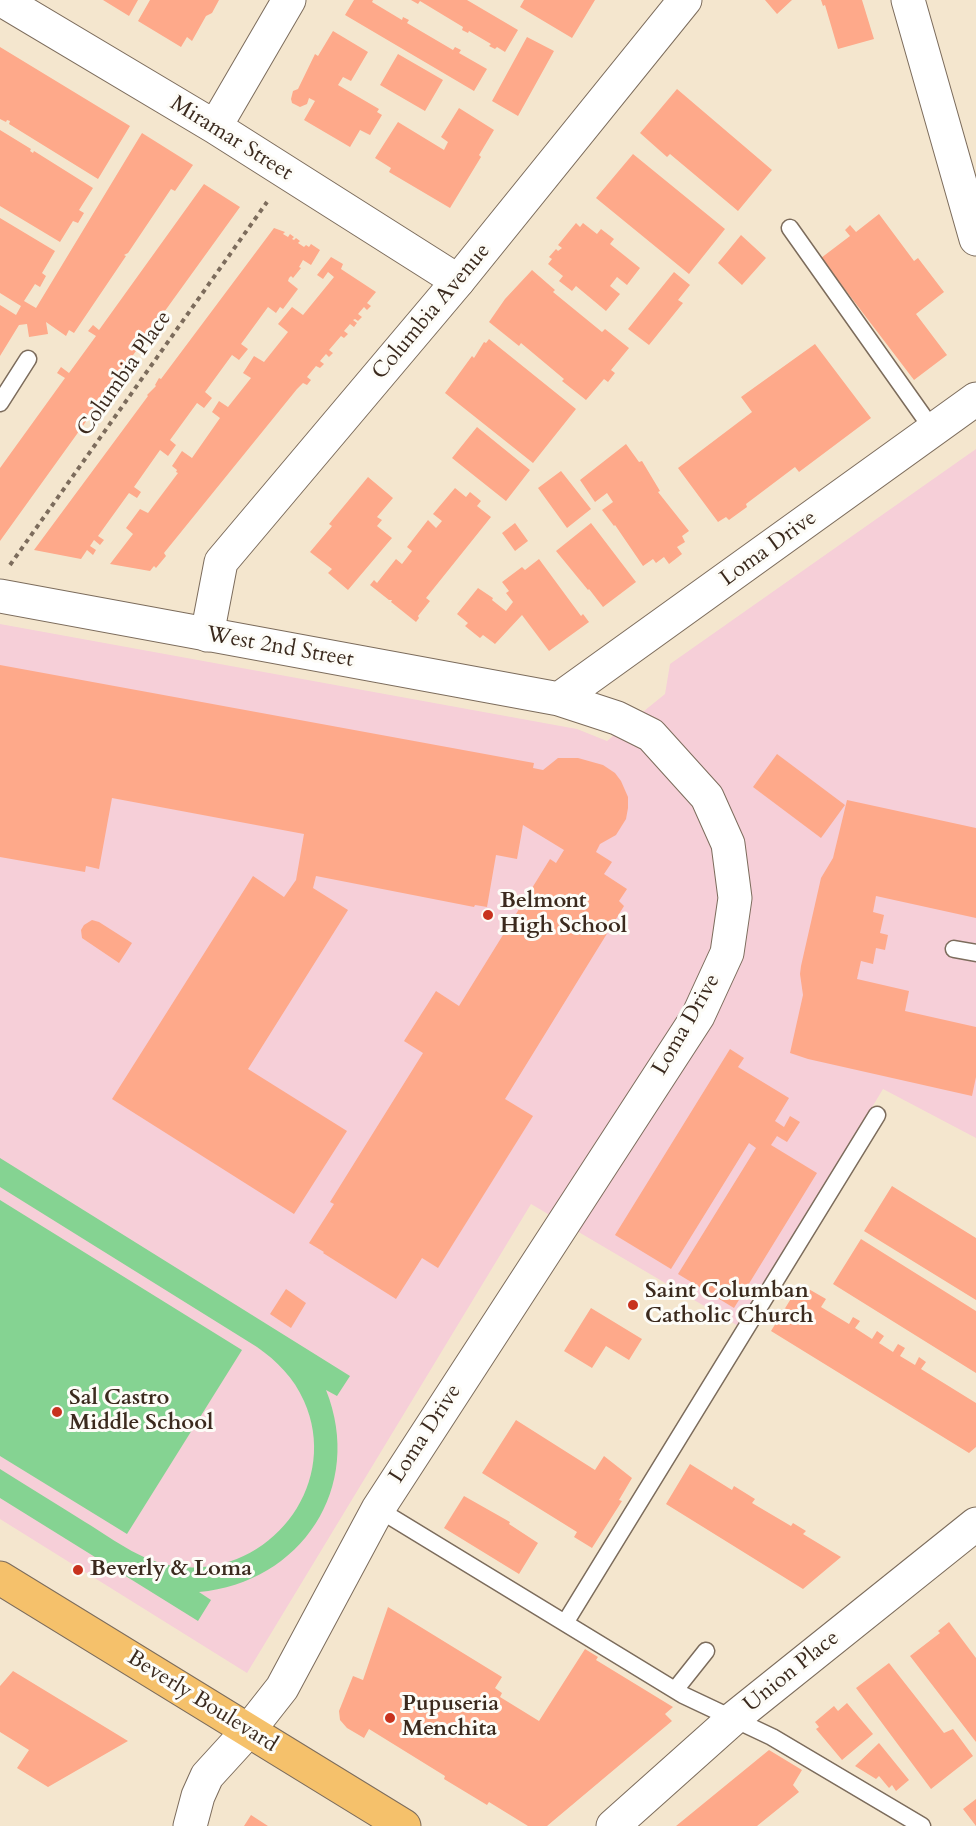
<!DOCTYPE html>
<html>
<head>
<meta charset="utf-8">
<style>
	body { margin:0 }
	canvas { display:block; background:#f4e6ce }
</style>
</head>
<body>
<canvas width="976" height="1826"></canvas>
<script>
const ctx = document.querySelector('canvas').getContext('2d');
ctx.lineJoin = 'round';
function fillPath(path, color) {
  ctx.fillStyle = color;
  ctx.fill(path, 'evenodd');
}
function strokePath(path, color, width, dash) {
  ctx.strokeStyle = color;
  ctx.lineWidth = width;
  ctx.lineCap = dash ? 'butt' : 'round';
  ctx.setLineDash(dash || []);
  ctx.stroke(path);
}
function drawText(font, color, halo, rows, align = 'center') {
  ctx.font = font + ' Cardo,serif';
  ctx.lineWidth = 6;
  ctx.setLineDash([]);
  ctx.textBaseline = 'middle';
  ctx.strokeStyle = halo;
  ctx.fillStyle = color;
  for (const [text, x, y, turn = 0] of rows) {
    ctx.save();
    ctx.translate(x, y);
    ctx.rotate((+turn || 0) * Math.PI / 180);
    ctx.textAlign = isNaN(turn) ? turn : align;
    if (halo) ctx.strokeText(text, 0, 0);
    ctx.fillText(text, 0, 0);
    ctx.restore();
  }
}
fillPath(new Path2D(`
	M976,449v689l-93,-49 -143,238 -209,-123 -284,469 -247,-154v-895l577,105 30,12 58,-47 5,-30z`), '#f6cfd8');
fillPath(new Path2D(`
	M0,1158l350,218 -13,20 -11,-6c39,97 -25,193 -127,202l12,8 -13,21 -198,-123v-29c28,18 57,35 85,53 31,19 61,43 98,45 88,7 158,-83 121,-166 -10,-23 -27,-40 -47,-54l-257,-160z
	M0,1200l242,150 -115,184 -127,-78z`), '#85d392');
fillPath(new Path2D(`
	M103,0h35l-9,16z
	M150,0h69l-7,13 -6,3 -14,25 -5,-4 -6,10 -43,-26z
	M354,0h19l-1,2 30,18 1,-3 6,3 -2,3 46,27 2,-3 6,3 -2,3 28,16 -13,22 -129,-76z
	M411,0h56l51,30 -13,22 -8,-5 -2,2 -6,-3 2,-2 -22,-13 -1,2 -6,-3 1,-3 -43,-26 -2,3z
	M524,0h71l-23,38 -52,-31z
	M765,0h27l-15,14z
	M821,0h41l12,39 -36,10 -13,-44 -2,1z
	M333,31l35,21 -17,29 -8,-4 -5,8 41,24 -2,3 5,3 -12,20 -10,-5 -10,17 -46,-27 11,-19 -6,-3 -2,6 -7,3 -8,-4 -1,-4 2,-8 5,-2 17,-35 3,2z
	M527,37l27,14 -36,65 -26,-15z
	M0,47l130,79 -32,53 -89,-55 1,-3 -3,-1 -1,2 -6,-3z
	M398,54l45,26 -18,31 -45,-26z
	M677,89l95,81 -34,41 -68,-57 -3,3 -27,-24z
	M459,108l35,22 -15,25 2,2 -31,51 -61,-36 2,-4 -16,-10 23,-36 46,28 4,-8 -7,-5z
	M0,130l31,19 -1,2 3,2 1,-2 59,37 -14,22 5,3 -6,10 -5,-2 -13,21 -60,-36z
	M142,133l51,32 -18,26 -4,-2 -43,64 -4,2 2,1 -52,77 -5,-3 -3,6 -20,-14 2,12 -19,3 -2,-13 -8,1 -19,31v-51l16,10 5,-9 -21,-13v-75l55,33 -13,22 4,3 -6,11 -5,-3 -11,17 12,7z
	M633,154l92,75 -36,45 -93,-76z
	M204,184l36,23 -130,180 3,2 -10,15 -3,-2 -100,139v-73l65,-90 -8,-5 4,-6 8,6 27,-37 -8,-5 5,-6 6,5z
	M879,214l35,47 4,-3 26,34 -28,22 31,41 -33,25 -93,-122 29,-22 -5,-6 5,-5 6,7z
	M576,223l4,4 3,-4 14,11 4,-5 13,10 -4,5 30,24 -13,17 -10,-8 -7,9 10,8 -14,17 -30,-25 -4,5 -13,-10 4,-5 -15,-12 4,-5 -3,-2 7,-8 2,2 4,-3 -4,-3z
	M274,228l11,4 -2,2 5,3 2,-3 4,3 -2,2 2,1 2,-2 4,3 -2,2 6,4 2,-2 3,2 2,-3 9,6 -9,15 -8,-5 -4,7 2,1 -8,10 -2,-2 -2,2 -1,3 10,8 -15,20 -3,-2 -4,6 -8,-6 -27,37 7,5 -9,11 -7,-5 -27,37 7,6 -8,10 -7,-5 -27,37 6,5 -8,11 -8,-6 -26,37 7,5 -4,6 -8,-5 -31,43 6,4 -4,5 -6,-5 -4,6 6,4 -3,5 -6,-5 -6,9 -47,-9 114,-154 -1,-1 9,-9 -1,-1 4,-7 2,1z
	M741,235l25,23 -24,27 -24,-22z
	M331,257l12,7 -2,5 35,23 -9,11 4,3 -4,4 -3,-3 -6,7 4,3 -4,4 -3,-2 -2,1 4,3 -3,4 -4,-3 -6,7 4,3 -4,4 -3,-2 -12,14 4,3 -4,4 -3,-3 -6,7 4,3 -4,4 -4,-2 -9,11 4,3 -4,5 -4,-2 -6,6 -133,164 2,3 -10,12 -2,-2 -4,5 -40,-7 23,-30 -7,-6 14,-19 8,4 30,-40 -2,-1 1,-2 -5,-4 10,-15 10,7 28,-40 -8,-6 7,-11 9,6 23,-29 -8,-5 11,-17 10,6 24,-30 -10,-8 14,-17 11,8 31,-38 -6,-5 -5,7 -6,-4z
	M532,270l23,20 -2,2 49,40 3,-3 24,19 -18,22 4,3 -7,9 -4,-3 -18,21 -24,-19 2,-2 -43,-36 -2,3 -30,-24 16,-23z
	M674,272l16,13 -12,15 5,3 -34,42 -21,-16z
	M489,339l87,70 -43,54 -88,-70 27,-37 2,2 10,-16 2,1z
	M815,344l56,74 -72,54 -4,-5 -49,37 1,3 -18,13 -3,-3 -8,5 -40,-54 74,-56 -11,-15z
	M477,427l53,43 -24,31 -54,-43z
	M626,444l13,18 3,-1 18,30 -2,1 31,39 -7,5 3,6 -8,5 5,7 -13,10 -5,-7 -8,6 -3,-4 -10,7 -28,-41 -1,1 -12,-16 11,-8 -6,-9 -12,9 -15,-22z
	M561,471l30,38 -24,19 -29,-40z
	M368,477l25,21 -16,19 5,3 -5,6 15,12 -44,52 -20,-17 4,-4 -22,-17 22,-26 -3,-2z
	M455,488l11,9 4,-5 11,9 -4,5 14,11 -65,81 4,3 -12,15 1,2 -3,4 -25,-20 1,-2h-3l-19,-15 4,-5 3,3 19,-24 6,5 10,-13 -5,-4 21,-27 8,8 6,-7 -9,-7z
	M515,523l13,18 -13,10 -13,-18z
	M591,523l45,59 -33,25 -14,-18 -1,1 -32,-39z
	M539,559l42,57 2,-2 6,8 -40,29 -27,-36 -27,29 -12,-9 -3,3 -15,-12 3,-3 -11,-9 21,-26 15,10 -1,2 14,11 7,-9 -7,-9 3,-2 -7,-9 20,-15 3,3z
	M0,665l534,98 -1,5 10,2 15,-12h20l25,7 12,8 6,8 7,16v11l-2,11 -10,16 -16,9 -4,8 16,10 -8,12 23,15 -8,12 5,5 -119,193 28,17 -95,152 -16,-10 -26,41 -73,-46 1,-1 -15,-9 25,-39 -4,-2 93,-149 -19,-12 32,-50 23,15 91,-147 6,4 8,-13 -41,-25 -6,34 -21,-4 -9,52 -12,-2 -1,2 -158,-31 -3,12 35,22 -100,159 99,62 -53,83 -182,-115 141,-223 31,21 12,-17 8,-46 -192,-36 -13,71 -13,-3 -1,6 -85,-15z
	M777,754l68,51 -24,33 -68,-51z
	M847,800l129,28v90l-100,-22 -3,16 11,3 -4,18 8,2 -3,15 -9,-2 -3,16 -12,-3 -4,18 52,12 -4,20 71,16v50l-4,19 -164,-37 -18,-6 13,-58 -3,-21 1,-8 20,-88 12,-20z
	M92,920l7,2 33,21 -13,20 -37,-25 -1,-8 3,-5z
	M730,1049l14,9 -6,9 51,31 -14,23 9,6 6,-11 10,6 -13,20 -10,-6 -6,9 46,28 -83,135 -56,-34 78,-126 -7,-5 -78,126 -56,-34z
	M892,1186l84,52v62l-112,-69z
	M861,1239l115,72v62l-143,-89z
	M800,1284l26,15 -5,8 28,17 4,-7 7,4 -5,7 17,11 5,-8 7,5 -5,7 14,9 5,-8 7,4 -5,8 15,9 4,-8 7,5 -5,7 55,34v44l-7,6 -198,-122z
	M286,1289l20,14 -15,25 -21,-14z
	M591,1308l51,31 -13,21 -23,-14 -14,22 -28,-17z
	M516,1420l79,50 9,-14 28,22 -13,22 3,1 -30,47 -18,-11 3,-5 -95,-59z
	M690,1464l42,26 2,-4 21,13 -3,4 39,23 2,-3 13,8 -3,3 38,23 -38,32 -137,-85z
	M464,1496l46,26 -1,2 29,19 -19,31 -75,-46z
	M388,1607l114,70 -7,11 7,5 -2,4 39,24 46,-72 13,8 -2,3 77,47 -8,7 7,7 -125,105h-19l-39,-24 -2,3 -43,-26 1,-3 -76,-47 -5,9 -17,-10 -7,-8 -1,-9 14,-35 10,4z
	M949,1622l27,36v84l-66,-86 30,-23 -2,-2z
	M889,1663l55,70 9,-4 20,27 -42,33 -75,-101z
	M13,1671l115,70 -80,46 -31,-19 12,-18 -29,-18v-46z
	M847,1703l26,31 -31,26 -26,-31 3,-2 -4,-5 19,-16 4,5z
	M879,1743l30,37 -13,11 -4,-6 -3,3 -10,-12 -3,3 -21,-13z
	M769,1750l33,20 -9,15 6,7 -42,34h-81z
	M976,1799v27l-13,-17z
	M251,1815l17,11h-24z`), '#fea98a');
const service = new Path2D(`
	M790,228l143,202
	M0,403l28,-44
	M954,949l22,4
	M378,1509l305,186 89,42 150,89
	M565,1623l312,-508
	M675,1690l31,-39`);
const minor = new Path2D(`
	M2,0l213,127 243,154
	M908,0l68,239
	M215,127l74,-127
	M0,596l559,103 58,19 34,17 56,62 21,47 7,54 -8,55 -29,63 -320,493 -96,179 -33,42
	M559,699l417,-300
	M613,1826l121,-108 242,-194`);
const tertiary = new Path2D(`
	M207,635l14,-73 237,-281 227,-281
	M190,1826l8,-30 9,-20 42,-46`);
const primary = new Path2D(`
	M0,1578l404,248`);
strokePath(service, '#7c6c5c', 19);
strokePath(minor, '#7c6c5c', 35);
strokePath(tertiary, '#7c6c5c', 35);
strokePath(primary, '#7c6c5c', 35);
strokePath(new Path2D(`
	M10,565l257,-363`), '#7c6c5c', 4, [4.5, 4.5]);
strokePath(service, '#fff', 16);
strokePath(minor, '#fff', 33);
strokePath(tertiary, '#fff', 33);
strokePath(primary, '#f5c16b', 33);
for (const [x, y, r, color] of [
	[488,915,6,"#c8321e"],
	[633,1305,6,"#c8321e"],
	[57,1412,6,"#c8321e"],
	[78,1570,6,"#c8321e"],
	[390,1718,6,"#c8321e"]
]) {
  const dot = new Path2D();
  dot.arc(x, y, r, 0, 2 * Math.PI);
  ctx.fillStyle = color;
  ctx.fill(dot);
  strokePath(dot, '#fdfcf7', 2);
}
drawText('22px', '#3b2a1e', '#fdfcf7', [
	["Miramar Street",231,139,32],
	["Columbia Avenue",432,312,-50],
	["Columbia Place",125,374,-55],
	["Loma Drive",769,549,-36],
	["West 2nd Street",280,648,10],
	["Loma Drive",687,1025,-60],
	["Loma Drive",426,1434,-57],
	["Union Place",792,1672,-39],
	["Beverly Boulevard",202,1702,32]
]);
drawText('bold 22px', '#3b2a1e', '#fdfcf7', [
	["Belmont",500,902],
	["High School",500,927],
	["Saint Columban",645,1292],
	["Catholic Church",645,1317],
	["Sal Castro",69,1399],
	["Middle School",69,1424],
	["Beverly & Loma",90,1570],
	["Pupuseria",402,1705],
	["Menchita",402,1730]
], 'left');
</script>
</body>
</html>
